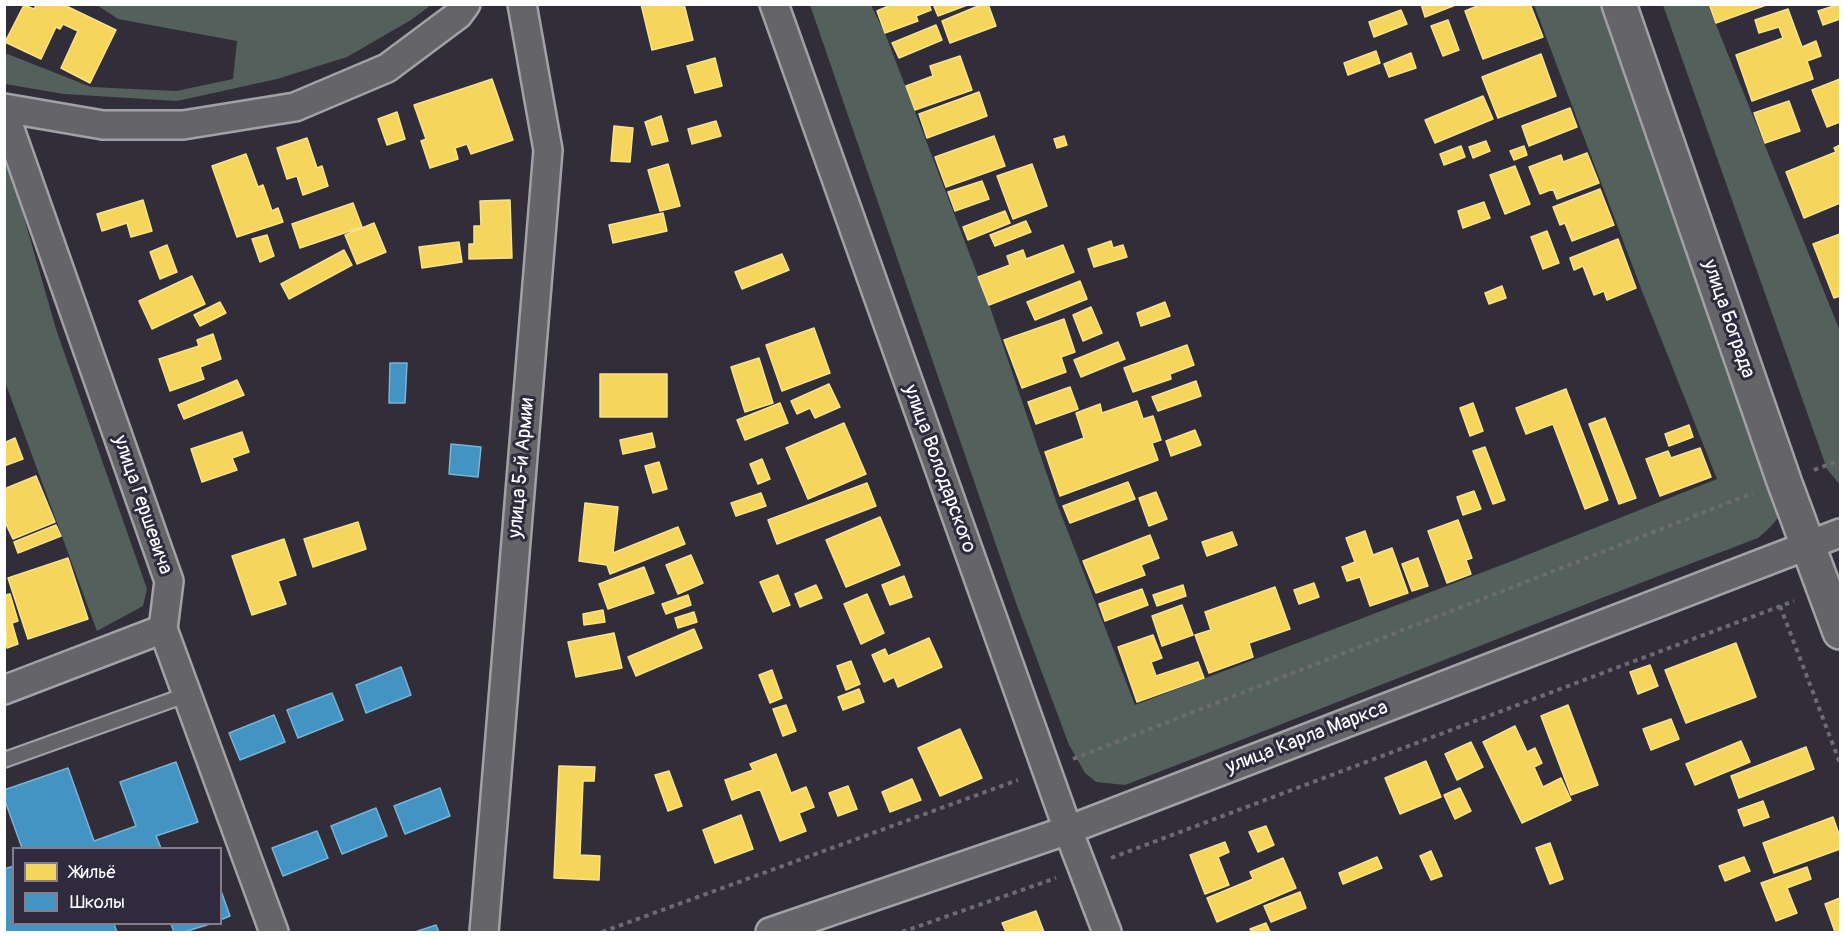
<!DOCTYPE html>
<html>
<head>
<meta charset="utf-8">
<style>
	body { margin:0 }
	#map { position:relative; width:1845px; height:937px; overflow:hidden; background:#312e39; font-family:Pangolin,sans-serif }
	canvas { display:block }
	.frame { position:absolute; inset:0; border:6px solid #fff; pointer-events:none }
	.legend { position:absolute; left:12px; top:847px; width:210px; height:78px; box-sizing:border-box; background:#2f2a3d; border:2px solid #827f8b; margin:0; padding:8px 10px; list-style:none; font-size:18px; color:#fff }
	.legend li { display:flex; align-items:center; gap:12px; height:30px }
	.legend b { width:30px; border:2px solid #827f8b }
</style>
</head>
<body>
<div id="map">
<canvas width="1845" height="937"></canvas>
<div class="frame"></div>
<ul class="legend">
<li><b style="height:16px;background:#f6d55c"></b>Жильё</li>
<li><b style="height:16px;background:#4393c3"></b>Школы</li>
</ul>
</div>
<script>
const ctx = document.querySelector('canvas').getContext('2d');
ctx.lineJoin = 'round';
function fillPath(path, color) {
  ctx.fillStyle = color;
  ctx.fill(path, 'evenodd');
}
function strokePath(path, color, width, dash) {
  ctx.strokeStyle = color;
  ctx.lineWidth = width;
  ctx.lineCap = dash ? 'butt' : 'round';
  ctx.setLineDash(dash || []);
  ctx.stroke(path);
}
function drawText(font, color, halo, rows, align = 'center') {
  ctx.font = font + ' Pangolin,sans-serif';
  ctx.lineWidth = 6;
  ctx.setLineDash([]);
  ctx.textBaseline = 'middle';
  ctx.strokeStyle = halo;
  ctx.fillStyle = color;
  for (const [text, x, y, turn = 0] of rows) {
    ctx.save();
    ctx.translate(x, y);
    ctx.rotate((+turn || 0) * Math.PI / 180);
    ctx.textAlign = isNaN(turn) ? turn : align;
    if (halo) ctx.strokeText(text, 0, 0);
    ctx.fillText(text, 0, 0);
    ctx.restore();
  }
}
fillPath(new Path2D(`
	M97,5l334,-1v1l-20,15 -64,37 -70,22 -100,22 -113,-7 -59,-10v-31l86,34 85,4 57,-12 4,-38 -119,-22z
	M810,5h61l15,31 105,274 65,191 79,204 377,-144 205,-82 -75,-188 -108,-286h66l178,472c6,34 7,38 -20,61 -212,80 -422,166 -633,247l-29,-3 -11,-9 -16,-28 -53,-142z
	M1663,5h45l132,326v154l-13,-16z
	M4,161l11,25 41,143 91,260 -4,17 -46,25 -92,-249z`), '#53605b');
const homes = new Path2D(`
	M37,4h25l54,26 -26,53 -29,-15 17,-37 -15,-7 -3,5 -4,-2 -15,32 -36,-17 19,-37 10,4z
	M641,4h43l9,36 -41,10z
	M893,4h36l2,6 -15,6 2,5 -33,12 -8,-22z
	M933,4h37l-32,12z
	M983,4h5l8,22 -46,17 -8,-22z
	M1421,4h37l-33,13z
	M1482,4h48l13,33 -60,22 -18,-48z
	M1709,4h60l-53,19z
	M1840,4v15l-17,6 -5,-14z
	M1788,9l14,38 14,-6 5,15 -14,5 6,18 -61,22 -16,-46 47,-17 -4,-11 -20,6 -4,-13z
	M1401,10l6,14 -33,13 -5,-15z
	M1448,20l11,30 -16,6 -12,-30z
	M936,25l6,15 -43,18 -7,-15z
	M1376,51l4,12 -32,12 -4,-12z
	M1411,53l5,15 -27,9 -5,-13z
	M1541,54l15,42 -58,22 -16,-41z
	M960,56l12,34 -57,20 -9,-24 27,-10 -3,-10z
	M715,58l7,28 -27,7 -8,-27z
	M492,79l21,61 -42,14 -4,-10 -12,4 3,11 -28,9 -9,-27 5,-2 -12,-34z
	M1840,79v43l-13,5 -15,-37z
	M979,92l8,24 -60,22 -8,-24z
	M1483,96l10,23 -58,24 -10,-23z
	M1789,101l11,30 -35,12 -11,-30z
	M1570,108l7,19 -48,19 -7,-20z
	M397,112l8,27 -18,6 -9,-26z
	M661,116l7,25 -16,4 -7,-23z
	M716,121l5,15 -29,8 -4,-15z
	M614,126l19,2 -3,34 -19,-1z
	M994,136l11,30 -59,21 -11,-30z
	M1064,136l3,9 -10,3 -3,-9z
	M307,138l10,30 5,-2 6,20 -25,9 -6,-19 -10,3 -10,-31z
	M1486,141l4,10 -17,7 -4,-11z
	M1840,145v58l-36,15 -18,-46 50,-20 -2,-4z
	M1461,146l4,11 -21,8 -4,-11z
	M1524,146l3,9 -13,5 -4,-9z
	M1587,153l12,30 -42,16 -4,-10 -13,5 -11,-27 32,-12 2,7z
	M246,154l12,33 5,-2 9,26 6,-3 5,14 -46,15 -25,-71z
	M668,164l12,42 -20,5 -12,-41z
	M1032,164l15,42 -34,13 -16,-43z
	M1515,166l15,38 -25,10 -15,-39z
	M982,181l7,18 -34,12 -7,-19z
	M1600,189l14,36 -42,16 -7,-18 -5,2 -7,-18z
	M143,200l9,31 -21,6 -4,-14 -25,8 -5,-17z
	M510,200l2,58 -43,1v-15h5v-18h7l-1,-25z
	M1484,202l6,16 -27,10 -5,-17z
	M353,203l9,24 -62,21 -8,-24z
	M1005,211l5,12 -42,17 -5,-13z
	M663,213l4,18 -54,12 -4,-18z
	M1026,221l5,11 -36,14 -5,-11z
	M374,223l12,29 -29,12 -12,-29z
	M1547,231l12,32 -16,6 -12,-32z
	M1840,234v62l-6,2 -21,-54z
	M267,235l7,21 -14,6 -8,-23z
	M1618,239l18,49 -29,12 -3,-9 -10,4 -11,-29 -9,4 -4,-12z
	M1111,241l2,7 10,-3 4,12 -33,10 -6,-18z
	M459,242l3,20 -40,6 -3,-21z
	M167,245l10,27 -17,7 -10,-27z
	M1063,245l11,27 -85,33 -11,-28 32,-12 -3,-9 16,-6 3,9z
	M344,250l8,15 -63,34 -8,-15z
	M782,254l7,16 -47,19 -7,-17z
	M192,276l13,28 -53,25 -13,-28z
	M1080,281l7,18 -52,21 -8,-18z
	M1502,286l4,12 -17,6 -4,-11z
	M220,302l6,11 -26,13 -6,-11z
	M1165,302l5,14 -29,10 -4,-13z
	M1091,307l11,26 -19,8 -10,-26z
	M1064,319l11,33 -14,5 5,15 -44,16 -18,-48z
	M814,328l16,45 -48,18 -16,-46z
	M213,334l8,25 -21,8 4,12 -34,12 -11,-32 40,-13 -2,-6z
	M1118,342l7,17 -44,18 -7,-17z
	M1187,345l7,20 -24,9 1,5 -38,13 -9,-24z
	M759,358l14,45 -28,9 -14,-45z
	M600,374h67v43h-67z
	M237,380l7,15 -60,24 -6,-14z
	M1196,381l5,15 -43,15 -6,-14z
	M829,384l11,23 -25,11 -5,-10 -13,6 -6,-13z
	M1070,387l8,22 -42,15 -8,-22z
	M1566,389l42,111 -23,9 -32,-85 -27,10 -10,-26z
	M1137,401l6,18 10,-3 8,24 -9,3 6,17 -98,36 -15,-44 39,-14 -8,-25 24,-9 2,9z
	M780,403l8,20 -43,17 -8,-20z
	M1473,403l10,28 -13,5 -10,-28z
	M1605,418l31,80 -17,6 -30,-80z
	M844,423l22,51 -58,25 -22,-51z
	M1689,425l4,12 -24,9 -4,-12z
	M1195,430l6,15 -30,11 -5,-15z
	M242,432l7,20 -17,6 5,12 -35,12 -11,-33z
	M652,433l3,14 -32,7 -3,-14z
	M15,438l8,21 -19,7v-23z
	M1485,447l20,53 -12,4 -20,-53z
	M1700,448l11,29 -51,19 -14,-37 22,-8 3,7z
	M762,459l8,20 -12,5 -8,-20z
	M659,462l8,27 -14,4 -8,-27z
	M36,476l19,46 -42,17 -9,-19v-31z
	M1128,482l7,17 -65,24 -7,-17z
	M867,483l9,23 -99,38 -9,-24z
	M1474,491l7,18 -18,6 -6,-18z
	M1156,492l11,27 -18,7 -10,-28z
	M761,493l5,13 -30,10 -5,-13z
	M585,503l33,4 -5,46 65,-26 7,17 -75,30 -3,-9 -28,-4z
	M880,517l20,48 -54,22 -20,-47z
	M1458,520l14,38 -6,2 5,14 -24,9 -19,-52z
	M358,522l8,27 -53,18 -9,-28z
	M56,525l5,11 -43,17 -4,-11z
	M1365,531l8,24 19,-7 16,45 -38,13 -10,-29 -13,4 -5,-14 13,-5 -9,-24z
	M1232,532l5,13 -30,11 -5,-14z
	M1150,535l9,23 -18,7 4,10 -49,18 -13,-32z
	M284,539l12,36 -18,6 8,23 -34,11 -20,-59z
	M691,555l12,28 -25,11 -12,-29z
	M68,558l20,61 -60,20 -20,-61z
	M1418,558l10,28 -16,5 -10,-27z
	M644,567l10,26 -46,16 -9,-25z
	M778,575l12,30 -17,7 -13,-30z
	M904,576l8,21 -22,8 -8,-20z
	M1314,583l5,14 -20,7 -5,-14z
	M816,585l6,13 -22,9 -5,-13z
	M1183,585l3,11 -29,10 -4,-11z
	M1275,587l15,42 -41,14 4,14 -44,16 -14,-38 16,-5 -6,-18z
	M1142,589l6,16 -43,16 -6,-17z
	M10,594l8,27 -6,2 6,21 -11,4 -3,-53z
	M867,594l17,39 -23,11 -17,-40z
	M688,595l3,10 -25,9 -4,-10z
	M1182,605l11,30 -31,11 -10,-30z
	M603,610l2,12 -21,3 -1,-11z
	M694,612l3,10 -19,6 -3,-10z
	M694,629l8,19 -66,28 -8,-19z
	M614,633l8,35 -46,9 -8,-35z
	M1153,635l9,23 -11,4 5,14 42,-14 6,16 -67,24 -19,-55z
	M929,638l13,29 -44,20 -4,-10 -10,5 -12,-27 13,-6 3,7z
	M1736,643l20,54 -70,26 -21,-53z
	M851,661l9,23 -14,6 -9,-24z
	M1650,665l8,21 -20,8 -8,-22z
	M772,670l10,28 -12,5 -11,-28z
	M859,689l5,13 -21,8 -5,-13z
	M786,705l10,26 -13,5 -10,-27z
	M1568,705l30,80 -27,10 -30,-79z
	M1671,719l8,20 -28,11 -8,-21z
	M1515,726l12,26 8,-4 7,15 -8,4 9,20 18,-9 10,22 -49,23 -39,-81z
	M960,729l22,49 -42,18 -22,-48z
	M1741,741l9,21 -55,23 -9,-21z
	M1471,742l12,25 -26,13 -12,-26z
	M1806,747l8,22 -75,29 -8,-22z
	M776,754l15,39 15,-6 8,20 -15,6 7,18 -26,10 -20,-52 -28,11 -7,-20 28,-10 -3,-6z
	M1426,761l15,36 -41,17 -15,-36z
	M559,766l36,1 -1,14h-11l-3,74 20,1 -1,24 -45,-2z
	M669,771l13,35 -14,5 -13,-36z
	M912,779l9,21 -31,12 -8,-20z
	M848,786l9,23 -19,7 -9,-23z
	M1460,788l11,23 -16,8 -11,-24z
	M1763,801l6,16 -25,9 -6,-16z
	M741,815l12,34 -38,14 -12,-33z
	M1833,817l7,20v12l-66,24 -11,-30z
	M1266,826l8,19 -16,7 -9,-20z
	M1225,842l4,10 -11,5 11,28 -24,9 -15,-39z
	M1550,843l13,36 -13,5 -14,-36z
	M1431,851l11,25 -11,4 -11,-24z
	M1377,857l5,11 -39,16 -4,-11z
	M1744,857l6,14 -25,10 -6,-15z
	M1283,858l13,30 -79,34 -10,-24 46,-19 -3,-7z
	M1807,867l4,12 -24,9 10,25 -21,8 -15,-38z
	M1300,892l6,16 -35,14 -7,-16z
	M1840,898v33l-5,1 -10,-28z
	M1036,911l8,21h-38l-4,-9z
	M1266,923l4,9h-18l-2,-3z`);
fillPath(homes, '#f6d55c');
strokePath(homes, '#f9e28d', 1.5);
const schools = new Path2D(`
	M390,363h17l-2,40h-16z
	M451,444l30,3 -3,30 -29,-3z
	M401,667l10,28 -45,18 -10,-28z
	M332,693l11,27 -45,18 -11,-28z
	M274,715l11,27 -45,18 -11,-27z
	M176,762l22,60 -42,14 5,12h-139l-18,-50v-8l64,-22 26,73 42,-15 -16,-44z
	M440,788l10,28 -45,18 -11,-28z
	M376,808l11,28 -45,18 -11,-28z
	M317,831l11,27 -45,18 -11,-28z
	M14,866v58h100l3,8h-113v-63z
	M220,888l10,28 -10,4z
	M171,924h39l-26,8h-10z
	M436,925l3,7h-24z`);
fillPath(schools, '#4393c3');
strokePath(schools, '#7bb3d5', 1.5);
const service = new Path2D(`
	M4,760l182,-65`);
const minor = new Path2D(`
	M774,4l294,826 39,102
	M4,108l99,17h80l112,-18 92,-39 71,-53 8,-11
	M4,112l165,469 -6,48 111,303
	M4,690l159,-61
	M484,932l64,-782 -26,-146
	M770,932l298,-102 772,-297`);
const tertiary = new Path2D(`
	M1619,4l165,477 56,151`);
strokePath(service, '#a2a1a6', 18);
strokePath(minor, '#a2a1a6', 32);
strokePath(tertiary, '#a2a1a6', 38);
strokePath(new Path2D(`
	M1814,470l26,-10
	M1780,606l60,157
	M1073,759l680,-266
	M1111,858l683,-257
	M602,932l416,-152
	M902,932l154,-54`), '#6d6b71', 4, [4.5, 4.5]);
strokePath(service, '#656469', 14);
strokePath(minor, '#656469', 27);
strokePath(tertiary, '#656469', 33);
drawText('20px', '#fff', '#2f2a3d', [
	["улица Бограда",1728,319,71],
	["улица 5-й Армии",522,468,-85],
	["улица Володарского",939,469,70],
	["улица Гершевича",142,505,71],
	["улица Карла Маркса",1307,738,-21]
]);
</script>
</body>
</html>
